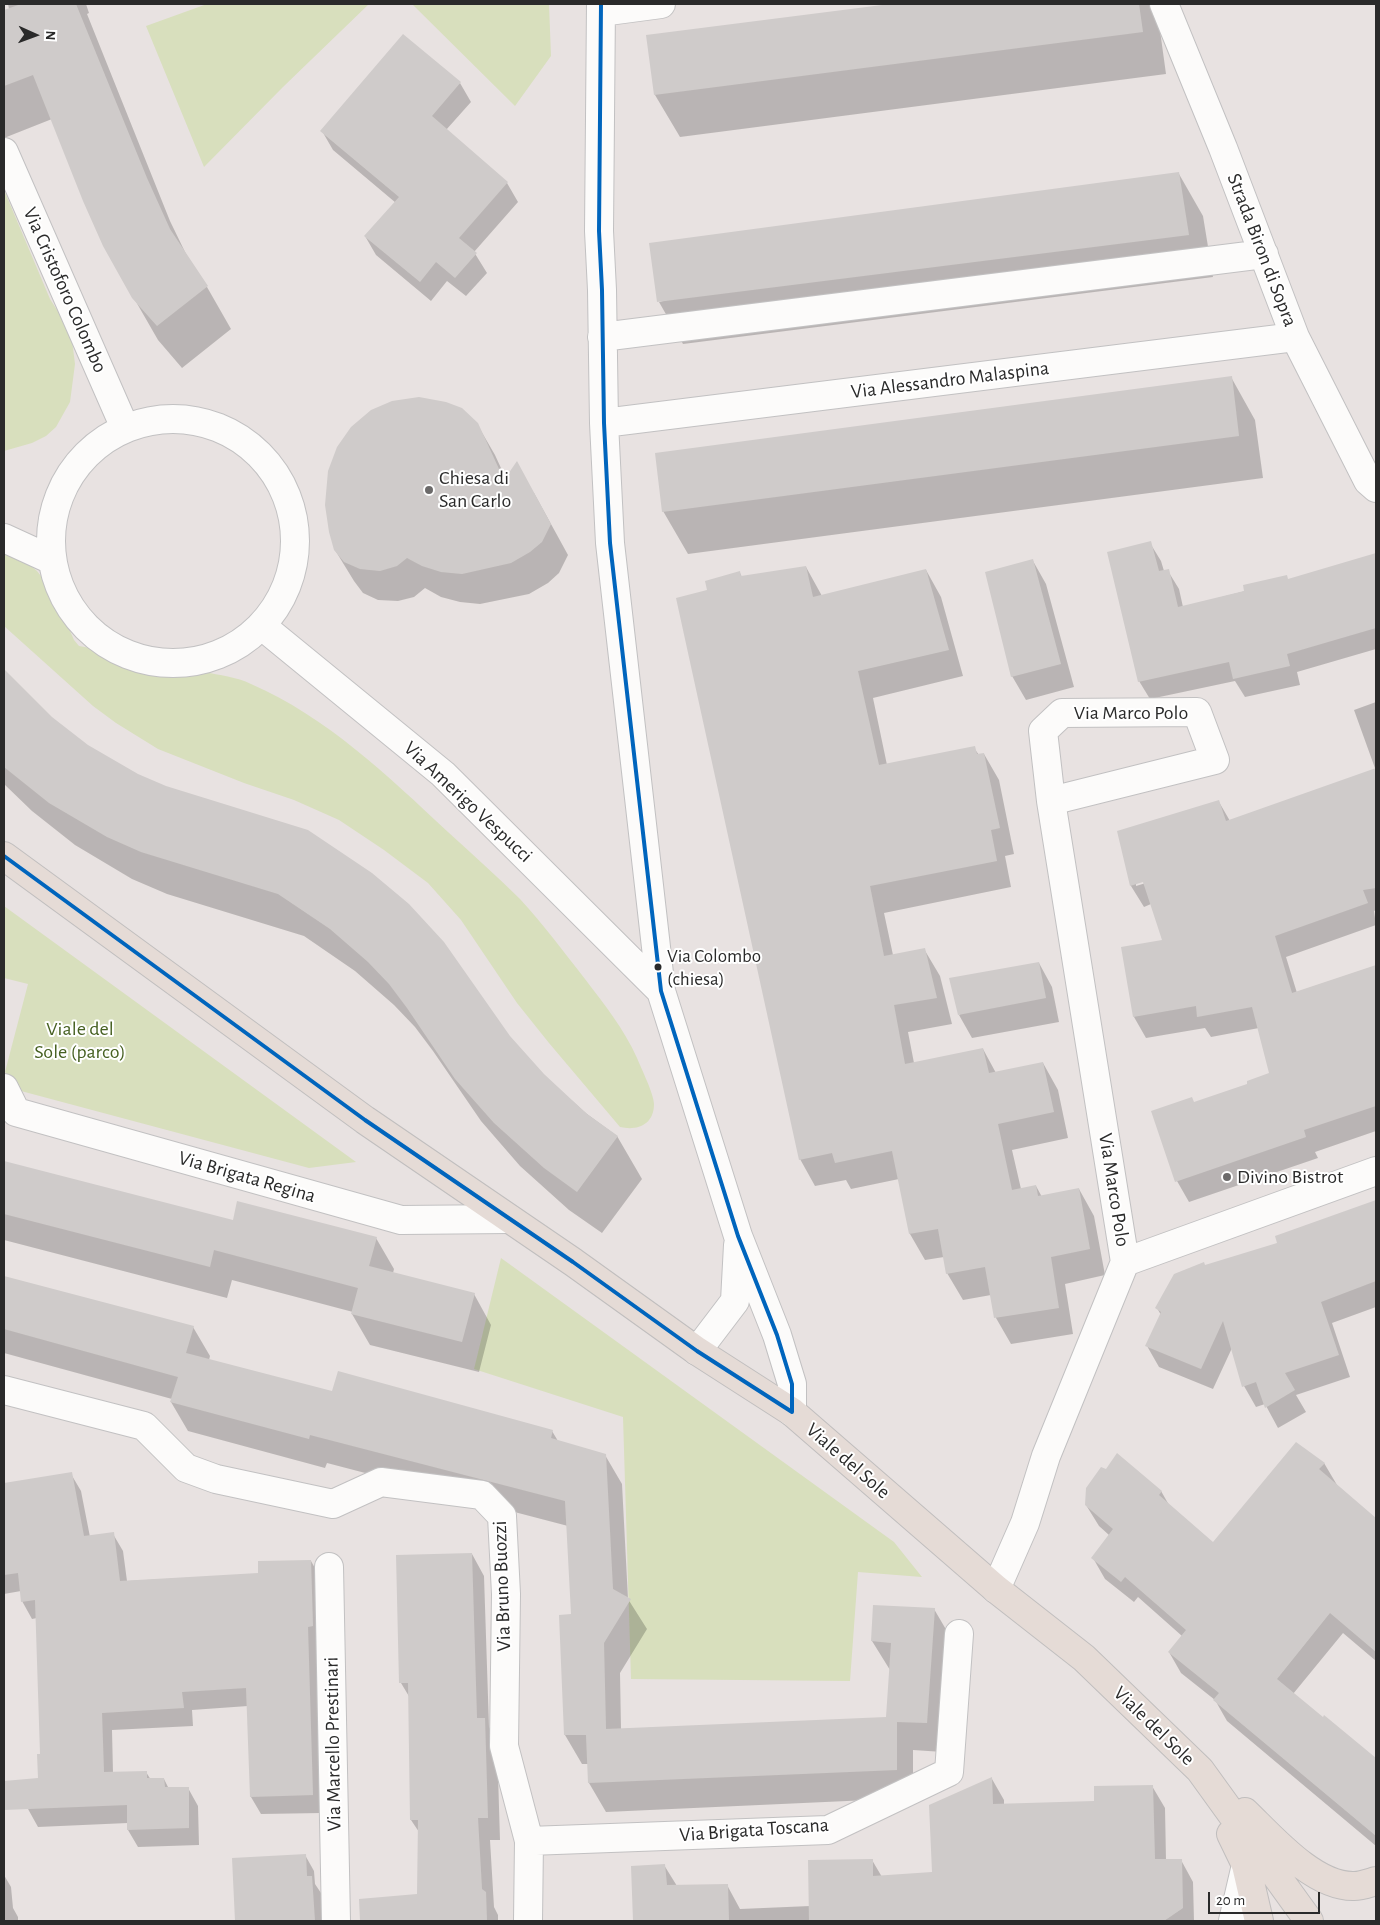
<!DOCTYPE html>
<html>
<head>
<meta charset="utf-8">
<style>
	body { margin:0 }
	#map { position:relative; width:1380px; height:1925px; overflow:hidden; background:#e8e2e1; font-family:"Alegreya Sans",sans-serif }
	canvas { display:block }
	.frame { position:absolute; inset:0; border:5px solid #2a2a2a; pointer-events:none }
	.north { position:absolute; left:10px; top:10px; width:50px; height:50px; -webkit-text-stroke:4px #fff; paint-order:stroke; rotate:92deg; font-size:14px; font-weight:700; line-height:20px; text-align:center; color:#2a2a2a }
	.north::after { content:''; display:block; margin:auto; width:18px; height:22px; background:#2a2a2a; clip-path:polygon(50% 0,100% 100%,50% 72%,0 100%) }
	.scale { position:absolute; left:1208px; top:1892px; width:112px; height:22px; box-sizing:border-box; border:2px solid #2a2a2a; border-top:0; padding-left:6px; font-size:15px; line-height:18px; white-space:nowrap; color:#2a2a2a; -webkit-text-stroke:4px #fff; paint-order:stroke }
</style>
</head>
<body>
<div id="map">
<canvas width="1380" height="1925"></canvas>
<div class="frame"></div>
<div class="north">N</div>
<div class="scale">20 m</div>
</div>
<script>
const ctx = document.querySelector('canvas').getContext('2d');
ctx.lineJoin = 'round';
function fillPath(path, color) {
  ctx.fillStyle = color;
  ctx.fill(path, 'evenodd');
}
function strokePath(path, color, width, dash) {
  ctx.strokeStyle = color;
  ctx.lineWidth = width;
  ctx.lineCap = dash ? 'butt' : 'round';
  ctx.setLineDash(dash || []);
  ctx.stroke(path);
}
function drawText(font, color, halo, rows, align = 'center') {
  ctx.font = font + ' "Alegreya Sans",sans-serif';
  ctx.lineWidth = 4;
  ctx.setLineDash([]);
  ctx.textBaseline = 'middle';
  ctx.strokeStyle = halo;
  ctx.fillStyle = color;
  for (const [text, x, y, turn = 0] of rows) {
    ctx.save();
    ctx.translate(x, y);
    ctx.rotate((+turn || 0) * Math.PI / 180);
    ctx.textAlign = isNaN(turn) ? turn : align;
    if (halo) ctx.strokeText(text, 0, 0);
    ctx.fillText(text, 0, 0);
    ctx.restore();
  }
}
fillPath(new Path2D(`
	M207,4h162l-86,83 -79,80 -58,-141z
	M412,4h137l2,52 -36,50z
	M4,190l46,109 21,33 4,32 -5,38 -14,25 -10,9 -14,7 -28,8z
	M4,544l33,27 15,19 22,50 5,6c42,7 83,16 125,26 15,3 33,5 47,12 76,33 137,92 197,148 24,22 49,44 72,67 23,25 44,53 65,80 19,25 39,50 52,79 4,10 17,36 17,46 0,21 -17,27 -34,23l-71,-84 -32,-40 -56,-83 -33,-37 -44,-33 -45,-30 -45,-20 -50,-17 -86,-34 -42,-26 -23,-17 -89,-80z
	M4,906l352,256 -47,6 -288,-77 -16,-19 23,-88 -24,-6z
	M501,1258l393,284 28,35 -64,-5 -8,109 -219,-2 -8,-262 -149,-48z`), '#d8dfbd');
fillPath(new Path2D(`
	M8,4h78l3,9 -2,1 83,207 16,33 21,33 24,42 -49,39 -24,-28 -54,-94 -52,-127 -48,19v-126l5,-3z
	M900,4h251l7,12 8,58 -486,63 -25,-42 -8,-59z
	M460,83l11,19 -25,28 61,53 11,19 -44,50 13,21 -21,23 -19,-15 -16,20 -55,-46 -11,-19 31,-33 -63,-53 -11,-19z
	M1179,174l24,42 10,61 -530,67 -24,-42z
	M1231,377l24,43 8,58 -575,76 -25,-43z
	M477,424l18,31 11,24 28,14 34,62 -9,18 -11,10 -19,11 -49,10 -20,-2 -19,-5 -16,-9 -11,9 -16,4 -20,-1 -15,-7 -9,-12 -19,-31z
	M1150,543l11,18 3,10h4l11,18 4,18 105,-27 88,-26v95l-79,23 3,13 -55,12 -10,-16 -85,18 -11,-18z
	M1033,561l13,23 28,103 -48,13 -14,-24z
	M806,567l16,29 104,-26 15,27 22,79 -90,22 14,67 87,-17 5,7 5,-1 15,26 15,74 -9,2 6,31 -127,26 9,42 31,-6 16,27 12,48 -44,8 6,31 69,-14 13,24 47,-10 15,27 10,48 -56,12 9,39 15,-3 6,11 37,-8 15,27 11,59 -40,9 8,50 -62,10 -15,-26 -5,-23 -28,5 -16,-27 -3,-16 -19,3 -15,-26 -11,-55 -48,10 -5,-9 -31,6 -15,-27 -92,-569 32,-17 2,4z
	M4,671l47,47 36,28 422,291 34,38 44,39 30,22 25,43 -40,54 -33,-23 -49,-44 -39,-45 -48,-70 -18,-24 -21,-22 -39,-34 -51,-35 -137,-42 -35,-15 -57,-34 -43,-34 -28,-27z
	M1376,702v69l-22,-61z
	M1373,771l3,5v134l-2,1 2,14 -90,32 11,36 79,-27v165l-61,21 3,6 -129,44 -12,-21 17,-78 55,-18 21,-11 -11,-46 -48,9 -6,-9 -59,10 -12,-21 29,-76 -12,-37 -7,3 -13,-21 -13,-54 101,-30 11,19zM1148,879l1,3 -13,4v-3z
	M1039,963l13,24 7,35 -87,16 -13,-23z
	M4,1162l230,60 142,16 18,31 -1,4 81,21 17,31 -12,47 -109,-27 -18,-31 1,-2 -121,-32 -5,18 -223,-58z
	M1376,1201v106l-44,16 18,54 -54,18 10,17 -28,16 -13,-24 -9,3 -12,-21 -12,-38 -19,41 -54,-22 -12,-21 14,-31 -4,-7 48,-41 74,-24 26,-17z
	M4,1278l189,49 17,29 -1,4 124,32 219,39 6,10 47,14 17,29 6,115 19,30 -27,44 1,56 266,-11 3,-48 -18,-29 62,-32 17,29 -8,114 -30,-2v48l-307,14 -17,-29v-19h-7l-17,-29 7,-120 -4,-89 -241,-63 -2,5 -137,-37 -17,-29 1,-3 -168,-46z
	M1324,1463l13,22 39,35v141l-33,-28 -50,61 30,25 2,-2 51,42v87l-149,-125 -12,-21 -34,-27 -12,-21 13,-16 -44,-39 -4,5 -29,-23 -12,-21 16,-23 -10,-9 -13,-21 75,-14 8,14 44,38z
	M71,1474l10,17 9,46 23,-3 10,17 4,30 132,-7 52,-13 10,18 1,234 -61,1 -10,-17 -3,-91 -56,4 1,16 -81,4 1,43 33,-1 5,8 13,-1 5,10 19,-1 10,18 1,39 -61,2 -10,-17v-7l-90,4 -10,-18 11,-30 2,-24 -4,-137 -5,1 -10,-18 -1,-10 -17,3v-110z
	M472,1554l12,22 5,151 8,14 3,99h-10l4,67 4,8v6h-83l-1,-25 4,-1 1,-63 -8,-12 -1,-122 -9,-15z
	M992,1779l12,21v5l91,-3 57,-16 13,22 1,52h15l12,22 1,39h-559l-2,-54 31,-2 13,21 50,-1 13,24 70,-3 62,-46 10,17 52,-4z
	M305,1855l9,16 1,13 6,9 1,28h-86l-3,-62z
	M4,1875l7,12 2,21 5,9v4h-14z`), '#0003');
fillPath(new Path2D(`
	M21,4h55l71,174 23,51 38,57 -51,40 -25,-28 -29,-52 -20,-45 -50,-126 -29,11v-76z
	M890,4h249l4,28 -489,63 -8,-60z
	M403,34l58,48 -29,34 76,66 -49,56 18,15 -22,25 -19,-16 -16,20 -56,-46 35,-39 -79,-66z
	M1179,172l10,63 -532,67 -8,-59z
	M1232,376l7,60 -577,76 -7,-59z
	M419,397l27,5 16,6 16,15 26,57 13,-19 34,63 -9,18 -12,10 -19,11 -49,11 -21,-2 -19,-6 -15,-8 -10,8 -17,5 -20,-2 -16,-7 -10,-12 -5,-18 -4,-27 3,-34 9,-24 14,-20 20,-17 21,-9z
	M1151,541l8,30 10,-2 9,38 66,-16 -1,-6 44,-10 1,4 88,-26v75l-89,26 3,12 -57,13 -4,-17 -91,20 -31,-130z
	M1033,559l28,105 -50,13 -26,-105z
	M806,566l7,31 113,-28 23,81 -91,21 21,94 96,-19 2,8 7,-1 16,75 -9,2 6,31 -127,25 14,70 41,-8 12,50 -43,7 11,59 78,-16 6,25 54,-11 11,50 -56,12 14,66 24,-5 2,11 41,-8 11,61 -39,8 8,51 -65,10 -9,-51 -39,7 -8,-45 -29,5 -17,-83 -57,12 -3,-10 -33,7 -123,-562 31,-8 -2,-9 35,-10 1,5z
	M4,669l48,48 36,28 50,29 28,12 142,44 64,43 37,31 35,38 66,94 34,38 43,40 31,22 -41,56 -33,-24 -50,-45 -39,-44 -48,-71 -18,-24 -21,-22 -38,-33 -52,-35 -137,-42 -34,-15 -58,-34 -45,-36z
	M1376,768v120l-13,2 5,13 -93,33 17,57 84,-28v141l-72,24 2,7 -131,45 -24,-71 41,-14 2,5 53,-18v-3l22,-8 -17,-66 -55,10 -1,-11 -63,11 -12,-70 41,-7 -19,-58 -13,4 -13,-55 102,-31 7,21z
	M1039,962l7,36 -88,17 -9,-37z
	M4,1161l229,59 4,-19 140,36 -8,29 106,27 -13,49 -111,-28 7,-26 -144,-38 -4,17 -206,-53z
	M1376,1200v81l-55,21 18,53 -54,18 10,17 -30,18 -9,-26 -14,5 -19,-66 -22,48 -56,-23 16,-34 -6,-4 19,-34 30,-12 1,3 72,-22 -2,-7z
	M4,1276l190,50 -8,27 146,38 6,-20 215,59 -2,8 55,16 7,135 18,10 -27,44 2,86 280,-12 5,-74 -20,-2 2,-36 62,3 -8,115 -30,-1v48l-309,13 -2,-48h-22l-5,-120 12,-1 -6,-113 -255,-66 -1,4 -139,-37 8,-25 -174,-48z
	M1296,1442l29,21 -6,6 57,49v134l-46,-39 -53,66 46,38 1,-2 52,43v78l-163,-136 6,-7 -51,-41 18,-22 -61,-53 -4,5 -30,-24 22,-29 -28,-24 1,-17 15,-21 5,2 11,-16 45,38 -3,4 54,47z
	M72,1472l12,64 30,-4 6,49 138,-8v-12l53,-1 2,66 -5,1 5,168 -63,2 -4,-109 -64,4 2,16 -82,5 2,59 43,-1v7h17l1,9h24v41l-62,2v-25l-123,5v-29l34,-3 -1,-24h3l-5,-154 -14,2 -3,-29 -14,2v-92z
	M472,1553l5,165h8l3,100h-10l4,71 4,3 1,29h-127l-1,-22 58,-5 1,-74h-8l-2,-137h-9l-3,-128z
	M992,1777l1,27 101,-3v-15l59,-1 2,74h27l1,49 -19,13h-355l-1,-61 65,-1v17l59,-4 -3,-67z
	M306,1854l1,22h5l3,45h-80l-3,-63z
	M665,1864l2,21 61,-1 1,37h-96l-2,-55z`), '#cfcbca');
const street = new Path2D(`
	M601,4l-2,227 3,59 2,133 6,120 51,448 77,245 39,99 15,49v28
	M1164,4l59,144 72,189 73,144 8,7
	M601,12l60,-8
	M4,152l121,276
	M602,337l662,-83
	M51 541a122 122 0 1 1 244 0a122 122 0 1 1-244 0Z
	M604,423l691,-86
	M4,538l48,22
	M262,626l181,148 218,217
	M4,1088l12,24 385,108 108,-1
	M1125,1262l251,-91
	M697,1351l38,-50 3,-56
	M4,1390l140,36 42,42 30,11 117,25 48,-22 101,13 20,21 4,78 -2,152 25,95 -1,80
	M329,1567l7,354
	M996,1589l29,-66 21,-67 79,-194 -74,-461 -8,-70 19,-18 135,-1 18,48 -164,41
	M529,1841l299,-11 121,-58 10,-138`);
const secondary = new Path2D(`
	M1233,1921l13,-56`);
const primary = new Path2D(`
	M4,856l361,264 208,142 124,89 95,61 204,177 88,69 116,112 109,151
	M1245,1812c27,26 69,75 109,74 7,0 15,-3 22,-5
	M1231,1834l15,31 13,56`);
strokePath(street, '#c2c1c2', 30);
strokePath(secondary, '#c2c1c2', 30);
strokePath(primary, '#c0bebe', 30);
strokePath(street, '#fcfbfa', 28);
strokePath(secondary, '#fcfbfa', 28);
strokePath(primary, '#e5dbd6', 28);
strokePath(new Path2D(`
	M601,4l-2,227 3,59 2,133 6,120 51,448 77,245 39,99 15,49v28
	M4,856l361,264 208,142 124,89 95,61`), '#0065bd', 4);
for (const [x, y, r, color] of [
	[429,490,5,"#6c6a6a"],
	[658,967,4.5,"#2a2a2a"],
	[1227,1177,5,"#6c6a6a"]
]) {
  const dot = new Path2D();
  dot.arc(x, y, r, 0, 2 * Math.PI);
  ctx.fillStyle = color;
  ctx.fill(dot);
  strokePath(dot, '#fff', 2);
}
drawText('19px', '#2a2a2a', '#fff', [
	["Via Colombo",667,956],
	["(chiesa)",667,979]
], 'left');
drawText('20px', '#2a2a2a', '#fff', [
	["Strada Biron di Sopra",1262,250,69],
	["Via Cristoforo Colombo",65,290,66],
	["Via Alessandro Malaspina",950,380,-7],
	["Via Marco Polo",1131,713],
	["Via Amerigo Vespucci",468,802,43],
	["Via Brigata Regina",247,1177,16],
	["Via Marco Polo",1114,1190,81],
	["Viale del Sole",848,1461,41],
	["Via Bruno Buozzi",502,1586,-92],
	["Viale del Sole",1154,1726,44],
	["Via Marcello Prestinari",333,1744,-91],
	["Via Brigata Toscana",754,1830,-4]
]);
drawText('20px', '#2a2a2a', '#fff', [
	["Chiesa di",439,478],
	["San Carlo",439,501],
	["Divino Bistrot",1237,1177]
], 'left');
drawText('20px', '#466021', '#fff', [
	["Viale del",80,1029],
	["Sole (parco)",80,1052]
]);
</script>
</body>
</html>
